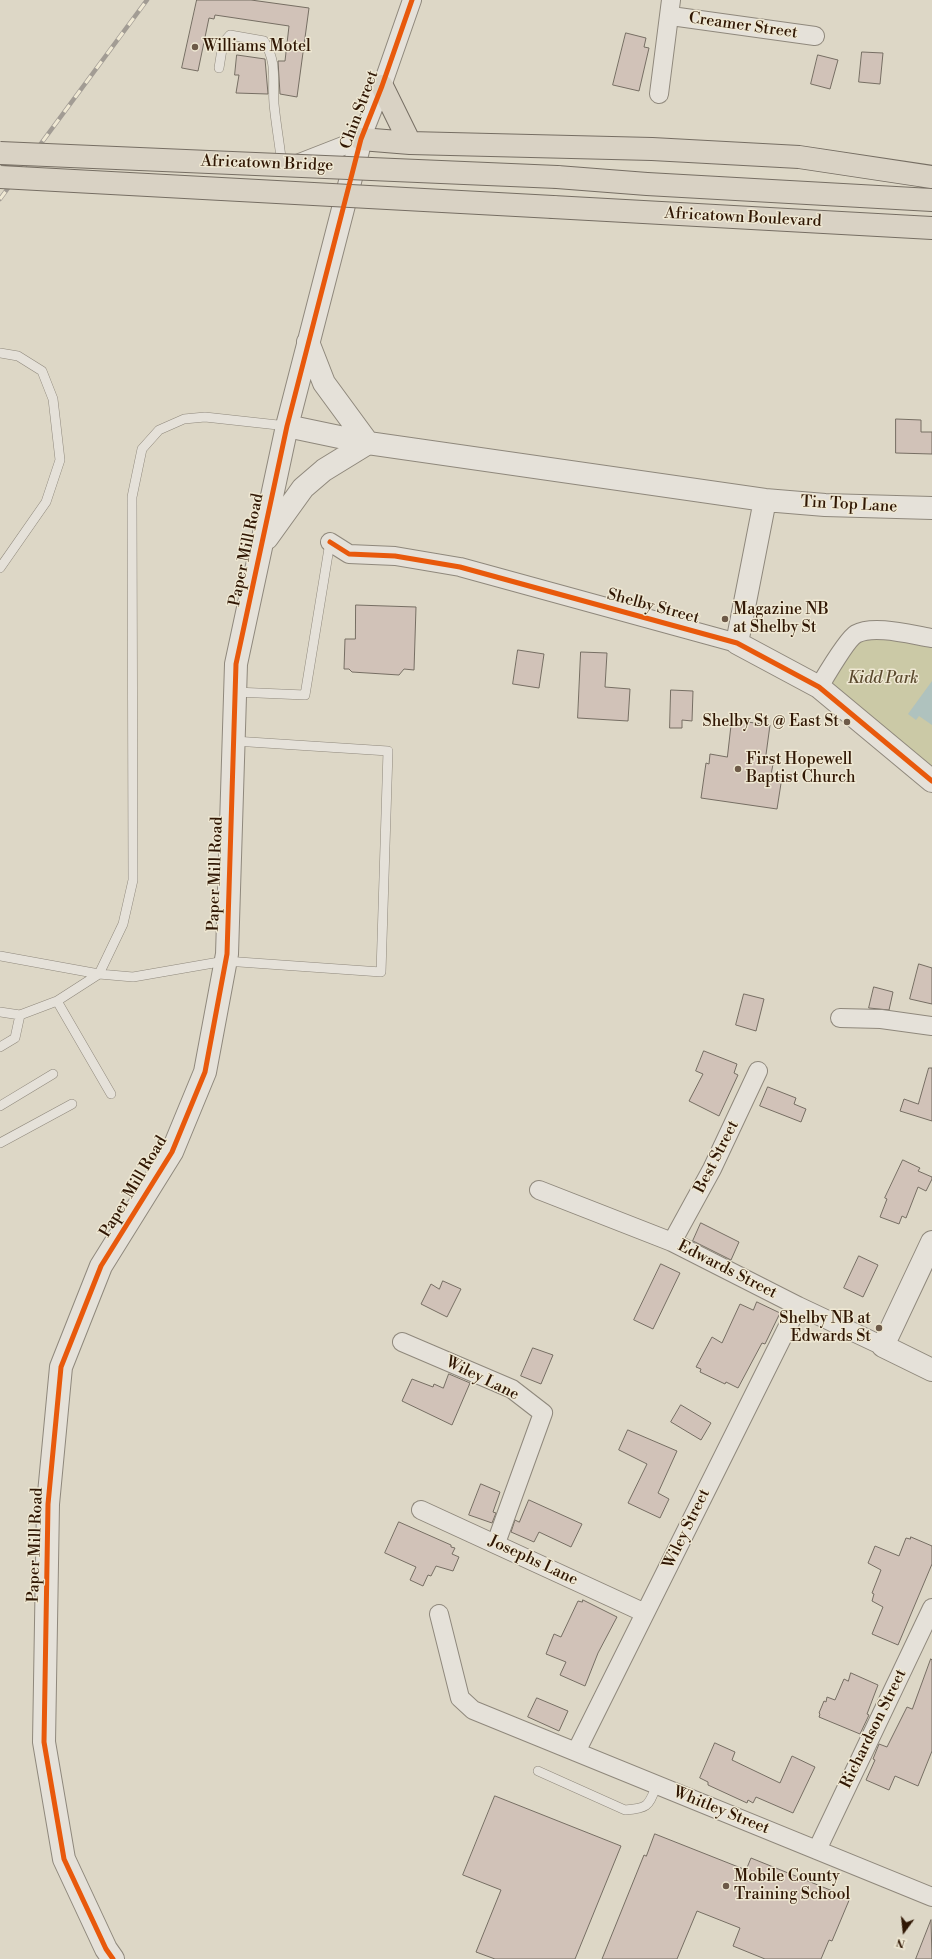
<!DOCTYPE html>
<html>
<head>
<meta charset="utf-8">
<style>
	body { margin:0 }
	#map { position:relative; width:932px; height:1959px; overflow:hidden; background:#ddd7c6; font-family:"Libre Bodoni",serif }
	canvas { display:block }
	.north { position:absolute; left:884px; top:1911px; width:40px; height:40px; -webkit-text-stroke:3px #efe8d3; paint-order:stroke; rotate:195deg; font-size:11px; font-weight:700; line-height:16px; text-align:center; color:#301704 }
	.north::after { content:''; display:block; margin:auto; width:14px; height:18px; background:#301704; clip-path:polygon(50% 0,100% 100%,50% 72%,0 100%) }
</style>
</head>
<body>
<div id="map">
<canvas width="932" height="1959"></canvas>
<div class="north">N</div>
</div>
<script>
const ctx = document.querySelector('canvas').getContext('2d');
ctx.lineJoin = 'round';
function fillPath(path, color) {
  ctx.fillStyle = color;
  ctx.fill(path, 'evenodd');
}
function strokePath(path, color, width, dash) {
  ctx.strokeStyle = color;
  ctx.lineWidth = width;
  ctx.lineCap = dash ? 'butt' : 'round';
  ctx.setLineDash(dash || []);
  ctx.stroke(path);
}
function drawText(font, color, halo, rows, align = 'center') {
  ctx.font = font + ' "Libre Bodoni",serif';
  ctx.lineWidth = 3;
  ctx.setLineDash([]);
  ctx.textBaseline = 'middle';
  ctx.strokeStyle = halo;
  ctx.fillStyle = color;
  for (const [text, x, y, turn = 0] of rows) {
    ctx.save();
    ctx.translate(x, y);
    ctx.rotate((+turn || 0) * Math.PI / 180);
    ctx.textAlign = isNaN(turn) ? turn : align;
    if (halo) ctx.strokeText(text, 0, 0);
    ctx.fillText(text, 0, 0);
    ctx.restore();
  }
}
fillPath(new Path2D(`
	M855,634l77,4v143l-113,-94z`), '#cbc9a6');
fillPath(new Path2D(`
	M932,681v44l-13,-9 -3,4 -8,-6z`), '#afc2be');
const building = new Path2D(`
	M197,0h54l58,8 -12,89 -17,-3 -2,-33h7l4,-35 -74,-11 -1,4 -5,-1 -11,53 -16,-3z
	M626,33l20,5 -2,9 5,1 -10,43 -26,-6z
	M862,52l21,1 -3,31 -21,-2z
	M237,55l28,4 3,35 -32,-1 3,-18h-4z
	M818,55l20,5 -8,29 -19,-5z
	M896,419l25,1v12h11v22l-36,-1z
	M356,605l60,2 -2,63 -10,-1 -5,6 -47,-3 -3,-3h-5l1,-30h10z
	M518,650l26,4 -5,34 -26,-4z
	M581,652l26,1 -2,34 25,2 -2,32 -50,-3z
	M671,690l22,1 -1,30 -10,-1v8h-12z
	M732,720l38,5 -5,37 8,2 -2,11 11,2 -5,32 -76,-11 5,-35 3,1 1,-10 17,3z
	M919,964l13,4v36l-22,-5z
	M874,987l19,5 -4,18 -20,-2z
	M744,994l20,5 -8,32 -20,-6z
	M704,1051l33,13 -3,9 4,2 -19,41 -30,-15 14,-27 -7,-3z
	M929,1068h3v53l-32,-10 4,-12 14,5z
	M768,1087l28,11 -2,6 12,5 -5,13 -41,-16z
	M903,1160l17,8 -2,3 14,6v2l-6,12 -8,-4 -12,31 -4,-2 -3,8 -19,-7 7,-18 -2,-1z
	M701,1223l38,19 -8,18 -38,-19z
	M859,1256l19,9 -15,32 -19,-9z
	M661,1264l19,9 -27,56 -19,-9z
	M443,1281l18,8 -14,28 -26,-13 10,-20 8,5z
	M757,1302l23,11 -15,31 -3,-1 -24,45 -12,-6 -1,2 -25,-12 1,-3 -5,-2 16,-30 10,6 18,-39 13,6z
	M533,1348l20,7 -12,29 -20,-8z
	M449,1374l21,9 -18,42 -50,-24 10,-22 21,8 1,-3 9,4z
	M681,1405l30,18 -10,17 -30,-18z
	M628,1430l49,21 -19,42 11,6 -9,19 -32,-15 19,-39 -28,-14z
	M481,1484l19,8 -7,20 3,1 -4,10 -23,-8z
	M529,1500l53,24 -11,23 -32,-15 -5,10 -23,-10 4,-12 4,2z
	M399,1522l52,23v2l4,1 -3,6 7,3 -6,14 -17,-5 -5,10 -3,-1 -5,11 -13,-6 6,-13 -31,-14z
	M911,1537l21,9v18l-34,81 -26,-11 11,-27 -11,-6 2,-7 -2,-1 9,-23 -13,-7 7,-17 24,10 7,-18 4,1z
	M583,1600l34,17 -19,36 -13,33 -25,-11 6,-13 -20,-8 8,-20 7,3 17,-36 4,1z
	M931,1659l1,1v91l-14,35 -23,-10 -6,14 -23,-10 9,-20 -2,-1 6,-15 8,3 20,-40 5,2z
	M851,1673l27,12 -11,29 2,1 -9,19 -41,-17 1,-3 -1,-1 5,-12 2,1 1,-5 8,3 9,-21 4,2z
	M537,1698l31,13 -9,20 -31,-14z
	M715,1743l20,9 -3,8 48,23 12,-27 23,11 -22,46 -37,-16 -3,6 -5,-3 -1,3 -39,-18v-3l-8,-4z
	M495,1796l126,50 -46,113h-80l-19,-7 25,-62 -38,-15z
	M655,1834l91,36 5,-12 99,40 -18,43 -3,-1 -8,19h-56l-32,-13 7,-18 -43,-17 -20,48h-75l42,-104 2,1z
	M931,1920l1,39h-16z`);
fillPath(building, '#d1c2b8');
strokePath(building, '#766e63', 1);
const service = new Path2D(`
	M219,68l4,-25 7,-8 34,6c14,23 8,39 10,63 2,21 6,42 8,62
	M0,353l18,3 24,15 11,28 7,61 -14,42 -46,66
	M235,692l70,3 25,-153
	M0,956l99,18 34,3 92,-16 156,11 7,-221 -154,-10
	M57,1001l54,93
	M0,1012l20,3 37,-14 42,-27 24,-50 10,-44 -1,-383 10,-48 17,-19 25,-11 21,-2 82,9
	M0,1047l15,-9 5,-23
	M0,1106l53,-32
	M0,1143l72,-39
	M538,1771l87,39c24,-2 23,-4 32,-25`);
const minor = new Path2D(`
	M671,16l144,20
	M659,94l12,-94
	M297,164l64,-25 21,-53 30,-86
	M330,542l19,12 46,2 65,11 277,76
	M819,687c6,-10 28,-48 37,-53 18,-10 56,1 76,4
	M840,1018l41,1 51,7
	M539,1190l133,52 126,64 85,40
	M672,1242l40,-73 46,-98
	M402,1342l110,47 31,24 -47,130
	M421,1510l224,103
	M439,1614l21,84 13,12 459,187
	M576,1752l222,-446
	M817,1850l115,-242`);
const tertiary = new Path2D(`
	M287,426l81,17 397,57 60,5 107,3
	M765,500l-28,143 82,44 113,94
	M267,538l36,-50 21,-18 44,-27 -44,-60 -16,-41
	M932,1242l-49,104 49,24
	M113,1959l-7,-10 -42,-90 -20,-117 4,-238 13,-137 40,-101 71,-114 33,-80 22,-118 9,-290 51,-238 74,-287`);
const primary = new Path2D(`
	M382,86l28,57
	M361,139l49,4 242,6 147,8 133,20
	M557,177l90,7 285,16
	M553,207l379,21`);
strokePath(service, '#8f887c', 10);
strokePath(minor, '#8f887c', 20);
strokePath(tertiary, '#8f887c', 24);
strokePath(primary, '#766e63', 24);
strokePath(service, '#e5e1d9', 9);
strokePath(minor, '#e5e1d9', 18);
strokePath(tertiary, '#e5e1d9', 22);
strokePath(primary, '#d9d2c4', 22);
const rail = new Path2D(`
	M0,199l147,-199`);
strokePath(rail, '#a29c94', 4.5);
strokePath(rail, '#efe8d3', 3, [9]);
const primaryBridge = new Path2D(`
	M0,153l557,24
	M0,177l553,30`);
strokePath(primaryBridge, '#766e63', 24, []);
strokePath(primaryBridge, '#d9d2c4', 22);
strokePath(new Path2D(`
	M330,542l19,12 46,2 65,11 277,76 82,44 113,94
	M113,1959l-7,-10 -42,-90 -20,-117 4,-238 13,-137 40,-101 71,-114 33,-80 22,-118 9,-290 51,-238 74,-287 21,-53 30,-86`), '#e8590c', 5);
for (const [x, y, r, color] of [
	[195,47,4,"#6d5a48"],
	[725,619,4,"#6d5a48"],
	[847,722,4,"#6d5a48"],
	[738,769,4,"#6d5a48"],
	[879,1328,4,"#6d5a48"],
	[726,1886,4,"#6d5a48"]
]) {
  const dot = new Path2D();
  dot.arc(x, y, r, 0, 2 * Math.PI);
  ctx.fillStyle = color;
  ctx.fill(dot);
  strokePath(dot, '#efe8d3', 1.5);
}
drawText('16px', '#301704', '#efe8d3', [
	["Creamer Street",743,26,8],
	["Chin Street",360,110,-70],
	["Africatown Bridge",267,164,2],
	["Africatown Boulevard",743,218,3],
	["Tin Top Lane",849,505,3],
	["Paper Mill Road",247,550,-78],
	["Shelby Street",653,607,15],
	["Paper Mill Road",216,874,-88],
	["Best Street",717,1157,-63],
	["Paper Mill Road",134,1187,-59],
	["Edwards Street",727,1270,27],
	["Wiley Lane",482,1379,26],
	["Wiley Street",687,1529,-64],
	["Paper Mill Road",36,1545,-88],
	["Josephs Lane",533,1561,25],
	["Richardson Street",874,1729,-64],
	["Whitley Street",721,1811,22]
]);
drawText('16px', '#301704', '#efe8d3', [
	["Williams Motel",203,47],
	["Magazine NB",733,610],
	["at Shelby St",733,628],
	["Shelby St @ East St",839,722,"right"],
	["First Hopewell",746,760],
	["Baptist Church",746,778],
	["Shelby NB at",871,1319,"right"],
	["Edwards St",871,1337,"right"],
	["Mobile County",734,1877],
	["Training School",734,1895]
], 'left');
drawText('italic 16px', '#5a492d', '#efe8d3', [
	["Kidd Park",883,679]
]);
</script>
</body>
</html>
